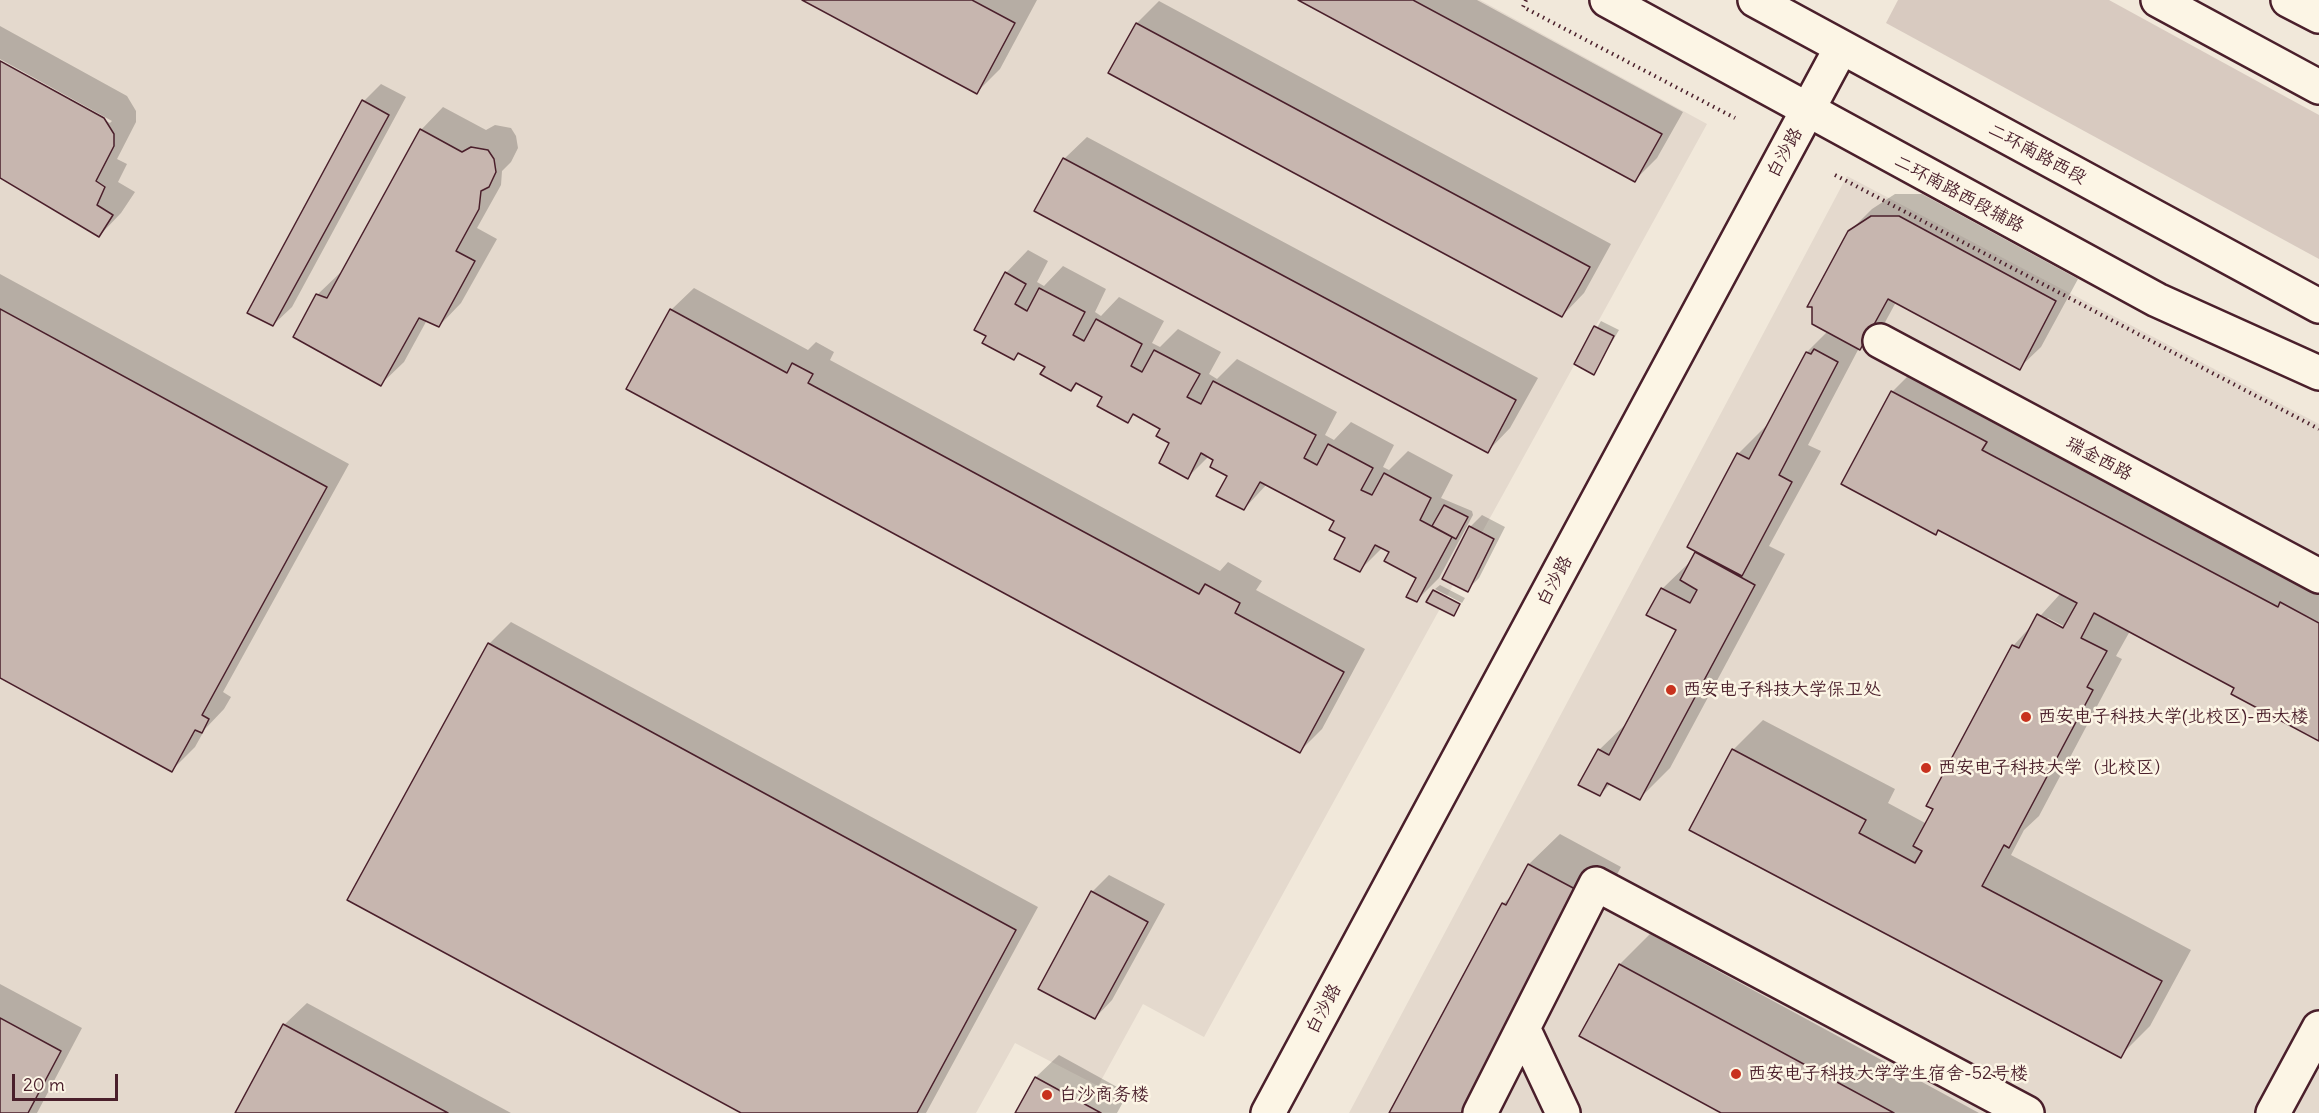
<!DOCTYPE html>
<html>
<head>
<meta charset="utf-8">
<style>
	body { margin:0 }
	#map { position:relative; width:2319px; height:1113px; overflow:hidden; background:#f1e8da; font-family:Delius,sans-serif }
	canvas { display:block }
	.scale { position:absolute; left:12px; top:1074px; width:106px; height:27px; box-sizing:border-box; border:3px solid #4a1f2b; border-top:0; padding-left:8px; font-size:18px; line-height:21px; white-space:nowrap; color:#4a1f2b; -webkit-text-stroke:4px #fcf5e5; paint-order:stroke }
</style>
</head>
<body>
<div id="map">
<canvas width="2319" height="1113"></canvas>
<div class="scale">20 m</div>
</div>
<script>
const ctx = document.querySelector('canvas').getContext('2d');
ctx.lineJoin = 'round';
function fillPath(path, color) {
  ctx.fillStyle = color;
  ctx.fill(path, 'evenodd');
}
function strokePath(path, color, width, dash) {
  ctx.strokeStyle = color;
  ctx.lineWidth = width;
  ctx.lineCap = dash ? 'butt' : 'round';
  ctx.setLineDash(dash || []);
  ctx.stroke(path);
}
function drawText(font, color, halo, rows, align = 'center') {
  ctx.font = font + ' Delius,"LXGW WenKai TC",sans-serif';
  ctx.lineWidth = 5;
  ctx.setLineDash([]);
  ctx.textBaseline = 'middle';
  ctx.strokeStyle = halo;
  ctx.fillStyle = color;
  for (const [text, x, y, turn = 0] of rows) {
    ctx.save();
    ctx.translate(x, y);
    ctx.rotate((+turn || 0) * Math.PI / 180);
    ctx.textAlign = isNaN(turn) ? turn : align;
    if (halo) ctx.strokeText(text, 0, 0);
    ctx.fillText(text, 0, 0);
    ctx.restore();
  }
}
fillPath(new Path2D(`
	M0,0h1480l227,124 -503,913 -61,-33 -45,82 -83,-43 -39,70h-976z
	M1847,176l472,248v689h-970z`), '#e4d9cd');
fillPath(new Path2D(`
	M1898,0h211l210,115v144l-433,-236z`), '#d8cac0');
fillPath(new Path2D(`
	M805,0h232l-37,69 -23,23z
	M1301,0h176l206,112 -26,46 -22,22z
	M1159,1l452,243 -27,49 -22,23 -452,-243 27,-50z
	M0,26l127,70 9,15v11l-19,37 10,5 -9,18 17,10 -14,21 -22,23 -99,-59v-115l110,61 2,-2 -112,-62z
	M381,84l25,13 -114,210 -18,17 -25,-12 115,-211z
	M443,107l43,23 9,-5 16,3 5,8 2,12 -7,14 -9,9 -1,14 -24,43 20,11 -36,64 -22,23 -12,-6 -23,42 -23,22 -64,-89 23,-22h2l79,-143z
	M1087,137l451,241 -28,50 -22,23 -424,-292z
	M1895,194h27l156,85 -37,68 -23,22 -122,-67 -13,24 -24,22 -51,97 13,6 -52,95 16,8 -115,214 -30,30 -29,-15 -11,12 -1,-45 30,-29 49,-91 -16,-41 31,-30 45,-105 30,-30 39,-72 21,-21 21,-99 23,-23z
	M1028,250l20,11 -11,21 7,4 19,-20 43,23 -11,23 6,4 18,-19 45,24 -12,22 8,4 18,-18 43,23 -12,22 8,5 20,-20 100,53 -12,23 9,5 17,-18 43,23 -11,22 6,3 19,-19 45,24 -12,23 31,13 1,4 -34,63 -22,22 1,-23 -27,-25 -8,-5 -23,23 -13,-33 -11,-17 -69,-36 -23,25 -15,-34 -14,-16 -6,-3 -21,21 -26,-49 -27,-15 -7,8 -24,-25 -26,-14 -7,7 -24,-22 -27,-14 -6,5 -8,-85z
	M0,274l349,190 -126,228 8,5 -7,12 -19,20 -10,18 -23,23 -172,-94z
	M694,288l114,62 8,-8 18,10 -4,8 390,211 8,-9 34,19 -6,9 109,59 -43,80 -22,22 -629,-441z
	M1601,321l18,9 -25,43 -18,-10z
	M1922,362l397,215v162l-83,-51 -106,-57 -14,25 6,3 -83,157 -15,14 -13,25 180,95 -41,76 -30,30 -387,-306 30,-30 132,69 -7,14 39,21 8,-15 -6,-4 85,-160 47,-52 -121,-64 -4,4 -44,-141zM2048,618l23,12 -2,2 -24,-12z
	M1482,515l23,12 -26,51 -12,12 3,-63z
	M1440,585l25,13 -3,5 -27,-14z
	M511,622l527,285 -112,206h-182l-255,-469z
	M1560,834l61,33 -132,246h-98l112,-209 11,-11 15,-29z
	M1109,875l56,29 -53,96 -17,18 -3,-126z
	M1650,934l329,179h-255l-143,-78 39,-71z
	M0,984l82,44 -45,85h-37z
	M307,1003l204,110h-275l48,-88z
	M1059,1055l69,38 -11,20h-100l19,-36z`), '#0003');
const building = new Path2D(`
	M802,0h170l43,23 -38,71z
	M1298,0h115l249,134 -27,48z
	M1136,23l454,244 -28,50 -454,-244z
	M0,61l104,57 10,16v12l-18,35 9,6 -8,18 16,10 -14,22 -99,-59z
	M362,100l27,15 -116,211 -26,-13z
	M420,129l42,23 9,-5 17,3 6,9 2,13 -7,15 -8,4 -2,18 -23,42 19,10 -36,66 -20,-9 -38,68 -88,-49 23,-43 11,4z
	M1063,158l453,242 -28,53 -454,-242z
	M1871,216h28l157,85 -36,69 -132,-71 -28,51 -48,-26v-17h-5l41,-76z
	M1005,272l21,12 -11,20 12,7 12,-23 46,24 -12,23 11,6 12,-22 46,25 -11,22 11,6 12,-22 46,24 -13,23 14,7 12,-23 103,54 -12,23 13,7 11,-21 45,24 -12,22 11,5 12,-22 47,25 -11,22 32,17 -35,65 -11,-5 10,-19 -32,-17 5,-9 -14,-7 -15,27 -26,-13 11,-21 -16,-8 5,-9 -74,-39 -16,28 -28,-14 11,-20 -17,-9 3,-7 -12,-7 -13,26 -29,-16 10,-20 -13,-7 4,-7 -27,-15 -5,9 -31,-17 5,-9 -26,-14 -5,8 -31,-17 5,-7 -27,-14 -4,7 -32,-17 4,-7 -12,-6z
	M0,309l327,178 -125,228 7,4 -7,14 -7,-3 -23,42 -172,-94z
	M670,309l117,64 5,-10 21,11 -5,9 391,211 6,-10 35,19 -5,10 109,59 -44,81 -674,-364z
	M1594,326l20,10 -20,39 -20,-11z
	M1814,349l24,13 -59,113 13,7 -50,94 -55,-29 50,-94 12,6 57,-107 5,2z
	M1891,391l96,51 -5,8 296,157 2,-5 39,21v118l-88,-47 3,-6 -140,-75 -13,25 26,13 -20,36 6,3 -84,158 -5,-3 -22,41 180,95 -41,77 -432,-228 43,-81 134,71 -7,13 56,30 7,-12 -9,-5 20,-37 -7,-3 86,-161 7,3 18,-34 26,14 14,-25 -139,-73 -2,5 -95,-51z
	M1444,505l24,12 -12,22 -24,-13z
	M1469,526l25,13 -26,53 -26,-13z
	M1695,552l60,33 -115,215 -33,-17 -7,13 -22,-11 20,-36 11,6 67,-125 -30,-15 15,-27 29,15 7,-13 -17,-10z
	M1433,590l27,14 -6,12 -28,-14z
	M488,643l528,287 -99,183h-176l-394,-213z
	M1528,864l64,34 -115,215h-88l113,-210 4,2z
	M1091,891l57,31 -53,97 -57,-30z
	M1619,964l275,149h-173l-142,-77z
	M0,1018l61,33 -33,62h-28z
	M283,1024l165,89h-213z
	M1035,1077l66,36h-86z`);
fillPath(building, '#c7b6af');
strokePath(building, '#4a1f2b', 1.5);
const street = new Path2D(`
	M1607,0l550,300 162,73
	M2288,0l31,16
	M1880,341l439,235
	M1480,1113l43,-85
	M1563,1113l-40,-85 73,-144 431,229
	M2273,1113l46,-85`);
const secondary = new Path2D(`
	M1268,1113l573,-1065`);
const highway = new Path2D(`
	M1755,0l564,306
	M2158,0l161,87`);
strokePath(street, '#4a1f2b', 38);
strokePath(secondary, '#4a1f2b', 38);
strokePath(highway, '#4a1f2b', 38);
strokePath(new Path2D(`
	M1526,0l-3,7 212,111
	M1835,175l484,254`), '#4a1f2b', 4, [1.5, 4.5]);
strokePath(street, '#fcf5e5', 33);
strokePath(secondary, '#fcf5e5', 33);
strokePath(highway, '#fcf5e5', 33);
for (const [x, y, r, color] of [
	[1671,690,6,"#c8321e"],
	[2026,717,6,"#c8321e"],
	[1926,768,6,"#c8321e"],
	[1736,1074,6,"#c8321e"],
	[1047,1095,6,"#c8321e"]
]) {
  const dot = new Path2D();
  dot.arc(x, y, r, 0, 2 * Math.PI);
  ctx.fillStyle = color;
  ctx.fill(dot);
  strokePath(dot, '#fcf5e5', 2);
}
drawText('18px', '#4a1f2b', '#fcf5e5', [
	["白沙路",1785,153,-61],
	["二环南路西段",2037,154,28],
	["二环南路西段辅路",1959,194,28],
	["瑞金西路",2099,459,28],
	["白沙路",1555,581,-62],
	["白沙路",1324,1009,-62]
]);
drawText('18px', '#4a1f2b', '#fcf5e5', [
	["西安电子科技大学保卫处",1683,690],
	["西安电子科技大学(北校区)-西大楼",2038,717],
	["西安电子科技大学（北校区）",1938,768],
	["西安电子科技大学学生宿舍-52号楼",1748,1074],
	["白沙商务楼",1059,1095]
], 'left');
</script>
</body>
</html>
